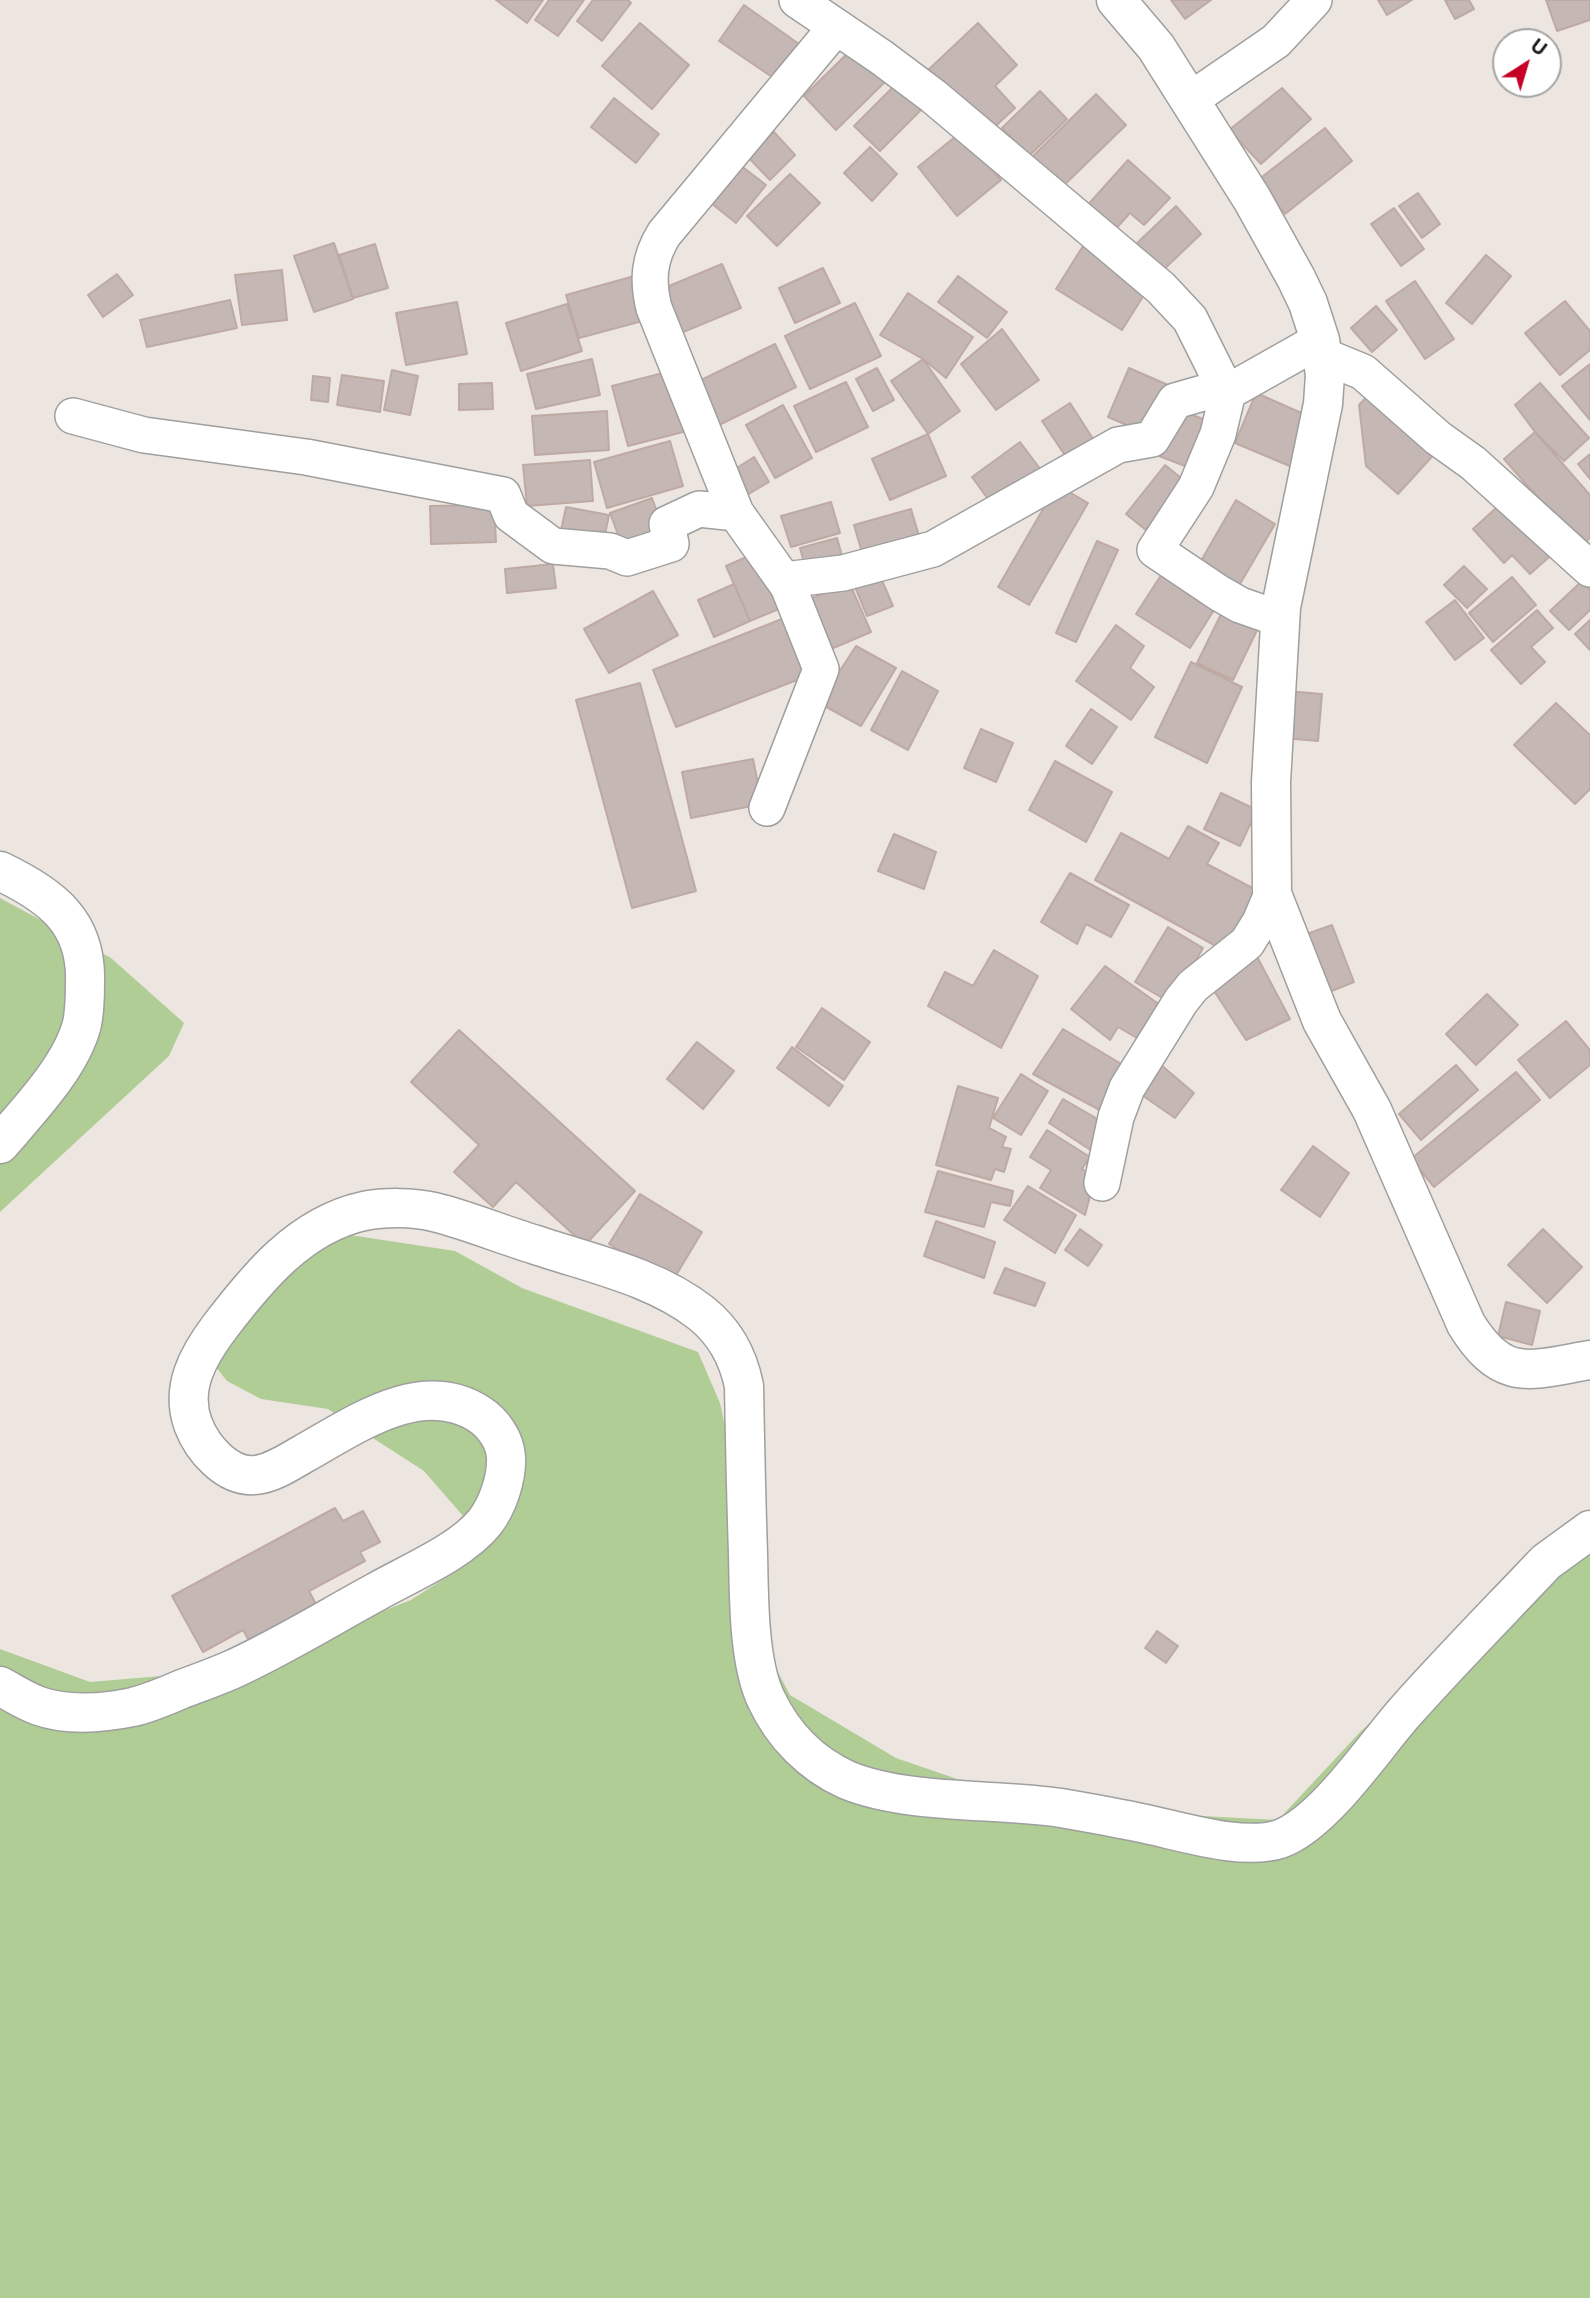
<!DOCTYPE html>
<html>
<head>
<meta charset="utf-8">
<style>
	body { margin:0 }
	#map { position:relative; width:1590px; height:2298px; overflow:hidden; background:#ede6e0; font-family:Inter,sans-serif }
	canvas { display:block }
	.north { position:absolute; left:1492px; top:28px; width:70px; height:70px; box-sizing:border-box; background:#fff; border:2px solid #a4a4a4; border-radius:50%; rotate:37deg; font-size:19px; font-weight:700; line-height:28px; text-align:center; color:#1b1b1b }
	.north::after { content:''; display:block; margin:auto; width:24px; height:32px; background:#c60025; clip-path:polygon(50% 0,100% 100%,50% 72%,0 100%) }
</style>
</head>
<body>
<div id="map">
<canvas width="1590" height="2298"></canvas>
<div class="north">U</div>
</div>
<script>
const ctx = document.querySelector('canvas').getContext('2d');
ctx.lineJoin = 'round';
function fillPath(path, color) {
  ctx.fillStyle = color;
  ctx.fill(path, 'evenodd');
}
function strokePath(path, color, width, dash) {
  ctx.strokeStyle = color;
  ctx.lineWidth = width;
  ctx.lineCap = dash ? 'butt' : 'round';
  ctx.setLineDash(dash || []);
  ctx.stroke(path);
}
fillPath(new Path2D(`
	M0,898l111,60 73,65 -15,33 -169,156z
	M317,1230l138,21 67,37 176,64 22,51 23,106 -10,78 57,108 106,63 131,45 41,6 210,11 84,-90 166,-149 62,-37v754h-1590v-649l90,33 143,-12 178,-70 59,-38 6,-31 -52,-60 -96,-62 -67,-10 -34,-18 -24,-30z`), '#afcd94');
const building = new Path2D(`
	M496,0h47l-16,23z
	M549,0h35l-26,36 -23,-16z
	M593,0h35l3,3 -29,38 -25,-20z
	M1171,0h40l-26,19z
	M1378,0h34l-25,15z
	M1445,0h24l5,9 -19,10z
	M1546,0h44v20l-33,11z
	M744,5l55,39 -24,35 -56,-38z
	M640,23l49,42 -37,44 -50,-43z
	M978,23l39,42 -22,21 20,22 -29,27 -60,-63z
	M857,44l33,33 -54,53 -32,-34z
	M902,78l25,26 -47,47 -26,-25z
	M1282,88l29,31 -50,45 -32,-34z
	M1040,91l27,28 -38,37 -27,-28z
	M1096,94l30,31 -68,66 -30,-30z
	M614,98l45,36 -23,29 -45,-36z
	M1325,128l27,33 -67,53 -27,-34z
	M774,132l21,23 -25,25 -22,-23z
	M961,132l40,48 -44,36 -39,-49z
	M870,147l27,27 -25,27 -28,-28z
	M731,158l35,27 -30,38 -34,-27z
	M1128,160l42,38 -26,27 -14,-12 -17,19 -27,-25z
	M790,174l30,29 -43,43 -30,-30z
	M1418,193l22,31 -18,14 -23,-32z
	M1176,206l25,28 -41,39 -25,-28z
	M1394,208l30,41 -23,17 -30,-42z
	M334,243l19,56 -39,13 -20,-56z
	M375,244l13,44 -35,10 -14,-43z
	M1083,246l66,41 -27,43 -66,-41z
	M1486,255l25,21 -39,48 -26,-21z
	M722,264l19,44 -65,27 -19,-44z
	M823,268l17,35 -45,20 -16,-35z
	M282,270l5,50 -45,5 -7,-50z
	M117,274l16,21 -30,22 -15,-22z
	M638,275l12,44 -71,19 -13,-43z
	M958,276l49,36 -20,26 -49,-36z
	M1415,281l39,58 -29,20 -39,-58z
	M908,293l65,44 -27,41 -23,-19 -43,-24z
	M230,300l7,28 -90,19 -7,-27z
	M1565,301l25,30v19l-30,25 -35,-42z
	M457,302l10,52 -61,11 -10,-52z
	M855,303l26,53 -71,33 -25,-53z
	M567,304l15,47 -61,20 -15,-48z
	M1376,306l21,24 -25,22 -21,-24z
	M1002,329l37,51 -43,30 -35,-46z
	M775,344l21,43 -79,39 -22,-43z
	M592,359l8,36 -64,14 -9,-35z
	M923,359l37,52 -32,23 -37,-53z
	M1590,364v56l-28,-34z
	M877,368l17,32 -21,11 -17,-32z
	M1129,368l39,17 -20,49 -40,-17z
	M392,370l26,6 -8,39 -26,-5z
	M675,370l16,60 -63,16 -16,-60z
	M342,375l42,6 -4,31 -43,-7z
	M313,376l17,2 -2,24 -17,-2z
	M846,382l22,45 -52,25 -22,-46z
	M492,383l1,26 -34,1v-26z
	M1540,383l49,55 -25,23 -29,-29 -20,-27z
	M1372,391l66,59 -40,44 -32,-28 -7,-61z
	M1256,393l57,25 -21,49 -57,-24z
	M1070,403l27,42 -27,18 -28,-42z
	M783,405l29,53 -37,20 -29,-53z
	M1177,409l39,15 -18,47 -39,-15z
	M607,411l2,39 -74,5 -3,-39z
	M1535,432l55,63v43l-10,8 -76,-87z
	M928,434l18,42 -56,24 -18,-41z
	M670,441l13,45 -76,22 -13,-46z
	M1020,442l21,28 -48,36 -21,-29z
	M1590,454v25l-12,-15z
	M754,457l15,25 -22,13 -15,-24z
	M590,460l3,41 -66,5 -4,-41z
	M1165,465l26,21 -39,49 -26,-21z
	M1057,485l31,18 -59,102 -31,-18z
	M1508,497l49,53 -27,24 -18,-19 -8,8 -31,-34z
	M652,498l13,35 -42,15 -13,-35z
	M1236,500l39,24 -42,72 -39,-23z
	M831,502l9,31 -49,14 -10,-31z
	M494,505l2,37 -65,2 -1,-38z
	M566,507l43,8 -6,29 -43,-9z
	M911,509l11,37 -57,17 -11,-38z
	M837,538l7,25 -37,10 -7,-25z
	M1097,541l21,9 -42,92 -20,-9z
	M760,551l26,55 -36,15 -24,-55z
	M553,564l3,24 -49,5 -2,-24z
	M1167,566l54,33 -31,49 -54,-34z
	M1464,566l23,23 -20,19 -23,-23z
	M878,571l15,35 -26,10 -14,-34z
	M1512,577l24,28 -43,37 -24,-29z
	M1582,581l8,8v21l-21,20 -19,-19z
	M849,582l22,50 -40,17 -21,-50z
	M734,584l16,37 -36,16 -16,-37z
	M653,591l25,44 -69,38 -25,-44z
	M1455,600l29,38 -29,22 -29,-38z
	M1227,602l35,18 -29,60 -36,-17z
	M1537,610l16,18 -22,19 14,15 -24,22 -30,-34z
	M792,615l23,58 -139,54 -23,-57z
	M1590,620v30l-15,-16z
	M1116,625l28,21 -14,22 24,19 -23,33 -55,-39z
	M856,646l40,22 -35,58 -42,-23z
	M1191,662l51,25 -35,76 -52,-26z
	M902,671l36,20 -30,59 -37,-20z
	M640,683l56,208 -64,17 -56,-208z
	M1287,691l35,3 -4,47 -35,-3z
	M1556,703l34,32v54l-15,15 -61,-59z
	M1091,709l26,18 -25,37 -26,-18z
	M981,729l32,14 -17,39 -32,-14z
	M753,759l9,45 -71,14 -9,-46z
	M1055,761l57,31 -26,50 -57,-32z
	M1221,793l36,17 -17,36 -36,-17z
	M1188,826l31,17 -12,21 53,28 -33,60 -132,-72 26,-47 48,26z
	M894,834l42,18 -12,37 -46,-18z
	M1070,873l59,32 -18,32 -25,-13 -9,20 -36,-22z
	M1332,925l22,57 -25,10 -22,-58z
	M1168,927l35,21 -32,55 -36,-21z
	M994,950l44,26 -37,72 -73,-42 17,-34 28,14z
	M1254,951l36,68 -44,21 -39,-60z
	M1105,966l58,41 -21,34 -24,-14 -8,13 -39,-31z
	M1487,994l31,31 -42,40 -30,-31z
	M822,1008l48,34 -26,38 -48,-33z
	M1566,1021l24,29v15l-40,33 -32,-38z
	M1063,1029l65,39 -21,46 -74,-40z
	M459,1030l176,161 -50,54 -69,-63 -23,25 -39,-35 25,-27 -68,-63z
	M697,1042l37,29 -31,38 -36,-30z
	M792,1047l51,39 -14,20 -52,-38z
	M1154,1059l40,34 -19,25 -42,-29z
	M1456,1065l22,25 -57,50 -22,-26z
	M1516,1072l24,28 -106,87 -23,-28z
	M1021,1074l27,17 -27,44 -28,-17z
	M958,1086l40,12 -9,30 17,9 -4,10 9,2 -7,23 -9,-3 -4,11 -55,-15z
	M1063,1099l45,26 -16,26 -43,-28z
	M1047,1130l43,27 -8,12 13,8 -10,38 -45,-27 11,-18 -21,-13z
	M1313,1146l36,27 -29,44 -39,-27z
	M938,1171l75,20 -3,15 -19,-4 -7,25 -59,-15z
	M1028,1186l48,29 -21,38 -51,-33z
	M640,1194l62,38 -30,50 -63,-38z
	M936,1221l59,21 -11,36 -60,-22z
	M1080,1229l22,16 -14,21 -23,-16z
	M1543,1229l39,38 -35,36 -39,-38z
	M1005,1268l40,15 -10,23 -41,-13z
	M1506,1302l34,9 -8,34 -34,-9z
	M335,1508l8,13 20,-10 17,31 -20,10 5,9 -56,30 9,17 -67,36 -8,-14 -40,22 -31,-56z
	M1157,1631l21,15 -12,17 -21,-15z`);
fillPath(building, '#c4b7b4');
strokePath(building, '#beaaa3', 2);
const minor = new Path2D(`
	M797,0l84,57 52,39 228,192 29,31 34,68
	M1190,100l86,-59 38,-41
	M1324,356l39,16 75,66 35,25 117,106
	M1228,392l-10,42 -22,53 -41,63 64,43 21,12 40,14
	M73,416l71,19 162,22 197,38 8,20 42,31 57,5 17,7 44,-14 -4,-20 32,-15 37,4
	M784,580l59,-7 90,-24 185,-104 34,-6 23,-38 49,-14 4,5 92,-52
	M767,808l54,-139 -33,-83 -52,-73 -82,-205c-7,-28 -5,-50 10,-74l172,-207
	M1102,1183l14,-66 11,-29 54,-87 12,-15 54,-43 13,-21 12,-28`);
const tertiary = new Path2D(`
	M1116,0l40,47 96,152 44,79 12,25 12,37 5,35 -2,29 -42,203 -10,175 1,112 50,127 50,89 94,214c37,60 64,46 124,36
	M0,871c50,24 87,50 85,111 0,14 0,28 -3,42 -11,43 -54,87 -82,120
	M0,1686c13,7 25,15 39,20 28,10 65,7 94,1 17,-4 33,-11 49,-18 16,-6 33,-12 49,-19 49,-22 97,-52 145,-78 33,-19 85,-40 109,-70 13,-17 22,-44 21,-65 -1,-17 -13,-34 -27,-43 -58,-37 -124,11 -176,40 -14,8 -30,19 -47,21 -29,3 -54,-27 -63,-51 -13,-36 5,-68 26,-96 38,-50 81,-103 145,-117 21,-4 49,-4 70,1 33,8 66,22 99,32 56,19 121,32 168,69 24,19 37,43 43,73 1,55 2,111 4,167 1,42 0,108 18,146 17,36 45,65 81,81 61,25 149,18 214,28 29,5 57,10 85,16 38,8 97,27 134,15 44,-16 94,-92 125,-127 40,-45 82,-88 123,-131l18,-19 44,-32`);
strokePath(minor, '#9f9f9f', 38);
strokePath(tertiary, '#9f9f9f', 41);
strokePath(minor, '#fff', 35);
strokePath(tertiary, '#fff', 38);
</script>
</body>
</html>
